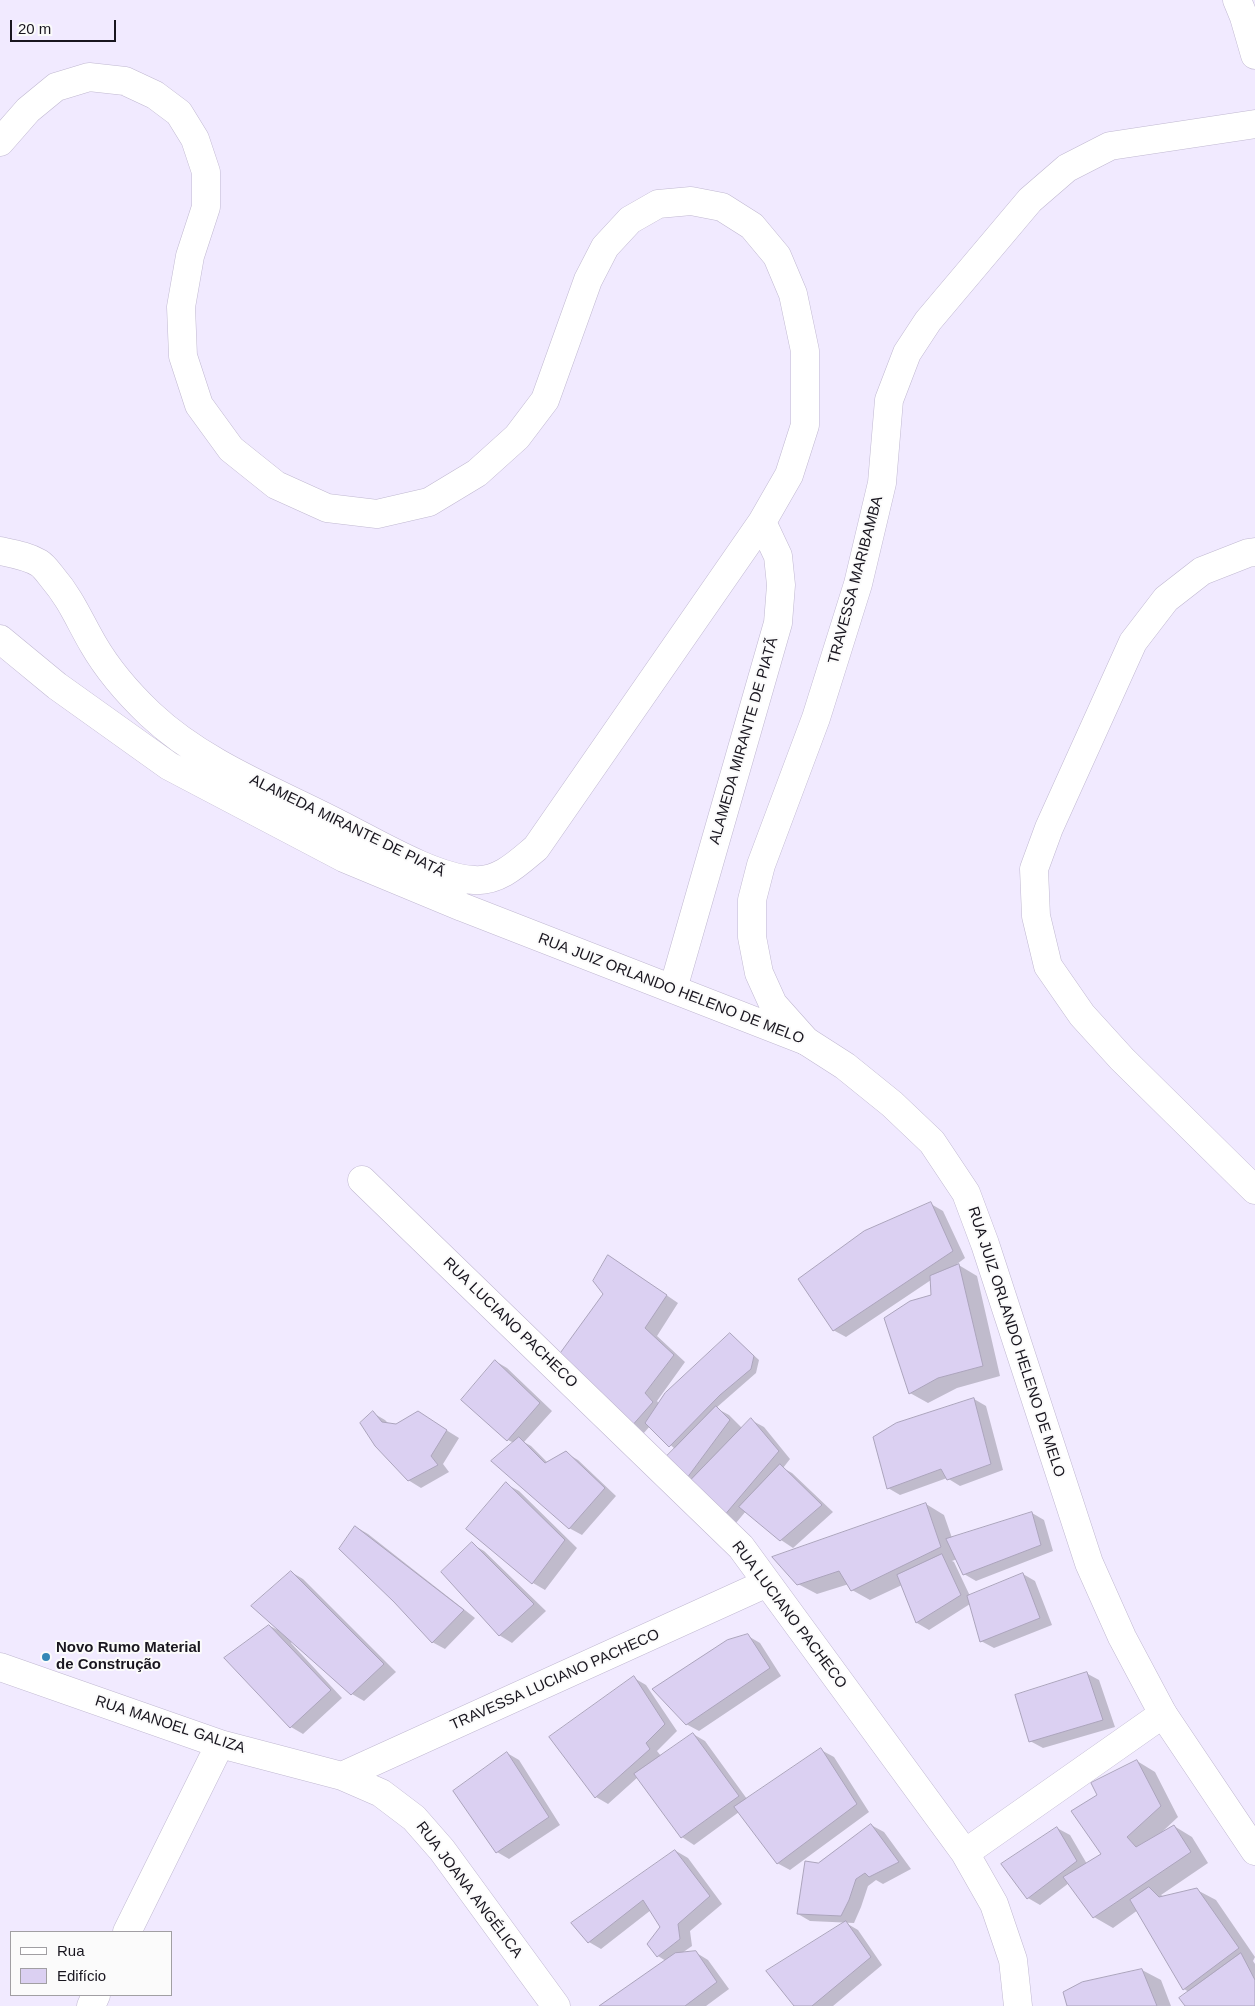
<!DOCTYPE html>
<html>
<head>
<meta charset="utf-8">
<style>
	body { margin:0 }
	#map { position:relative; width:1255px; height:2006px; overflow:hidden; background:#f1eaff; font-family:Arial,sans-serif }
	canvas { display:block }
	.legend { position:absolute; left:10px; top:1931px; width:162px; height:65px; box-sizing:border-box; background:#fbfbfb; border:1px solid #a19fa3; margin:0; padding:6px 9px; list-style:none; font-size:15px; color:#19161f }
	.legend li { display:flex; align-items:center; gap:10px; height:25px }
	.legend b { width:25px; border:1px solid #a19fa3 }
	.scale { position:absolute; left:10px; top:20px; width:106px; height:22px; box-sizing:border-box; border:2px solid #19161f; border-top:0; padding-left:6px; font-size:15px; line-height:18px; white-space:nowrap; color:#19161f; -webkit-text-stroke:4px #fbfbfb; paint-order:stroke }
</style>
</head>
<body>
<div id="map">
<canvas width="1255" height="2006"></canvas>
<ul class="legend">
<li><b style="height:6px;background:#fff"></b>Rua</li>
<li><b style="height:14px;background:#dbd0f2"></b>Edifício</li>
</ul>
<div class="scale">20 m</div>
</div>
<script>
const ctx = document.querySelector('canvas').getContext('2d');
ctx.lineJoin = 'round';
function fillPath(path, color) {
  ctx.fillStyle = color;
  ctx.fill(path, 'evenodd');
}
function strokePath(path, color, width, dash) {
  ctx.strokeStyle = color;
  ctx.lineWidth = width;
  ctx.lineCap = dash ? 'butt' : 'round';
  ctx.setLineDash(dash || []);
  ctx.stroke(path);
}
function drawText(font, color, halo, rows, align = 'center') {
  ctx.font = font + ' Arial,sans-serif';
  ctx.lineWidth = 4;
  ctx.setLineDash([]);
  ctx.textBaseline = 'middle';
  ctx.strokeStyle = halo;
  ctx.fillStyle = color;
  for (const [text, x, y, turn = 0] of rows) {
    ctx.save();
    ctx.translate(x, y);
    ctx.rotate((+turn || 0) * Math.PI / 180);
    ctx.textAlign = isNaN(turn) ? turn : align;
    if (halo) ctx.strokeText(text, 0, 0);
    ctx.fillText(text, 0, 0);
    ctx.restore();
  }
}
fillPath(new Path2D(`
	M931,1204l12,7 22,47 -8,6 20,12 23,100 -43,12 -29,15 -18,-10 22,-97 -1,-16 -85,57 -13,-7z
	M621,1264l57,39 -21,33 28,26 -28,39 2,3 72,-69 28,25 -3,13 -40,35 13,7 14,14 8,-9 13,7 26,32 -7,9 9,5 41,39 -40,36 -12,-8 -35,-29 -10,12 -13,-7 -30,-36 -6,-3 -12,-28 -25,-23 -7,8 -12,-7 -27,-133z
	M495,1361l12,7 45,43 -28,31 7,4 17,17 18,-10 12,7 38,36 -34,39 -13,-7 -55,-85 -6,-3z
	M974,1399l12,7 17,64 -43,16 -13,-8 -47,17 -12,-7z
	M373,1413l12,7 5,5 6,1 34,-6 29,18 -16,26 6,8 -28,16 -13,-8z
	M506,1484l13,7 58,57 -32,42 -12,-7 -66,-54z
	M926,1504l18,11 8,23 80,-25 12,7 9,31 -77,30 -12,-7 -7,-15 -5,2 2,1 16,34 53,-22 12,7 17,44 -58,23 -13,-7 -11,-37 -41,26 -12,-7 -15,-38 -32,15 -18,-10 -3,-6 -32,10 -19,-10z
	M356,1527l12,7 107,84 -30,31 -13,-7z
	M472,1544l12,7 62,60 -34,32 -13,-8z
	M291,1572l12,7 93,93 -32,29 -12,-7 -60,-53 -1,2 51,55 -39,36 -12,-7 -21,-101 10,5z
	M748,1636l12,7 21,33 -82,55 -13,-7z
	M1086,1673l13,7 16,47 -72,21 -13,-7z
	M634,1678l12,7 31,46 -20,20 4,5 32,-22 12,7 42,58 74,-49 13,7 35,55 -79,58 -13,-7 -38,-51 -45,33 -12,-8 -44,-60 -30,27 -12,-7z
	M507,1753l12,7 41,65 -51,34 -12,-7z
	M1137,1761l18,11 23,45 -16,15 12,-6 18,11 16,26 -47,32 3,2 33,-7 19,10 39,57 -2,4 2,3v42h-68l2,-14 -5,-3 -46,-79 -25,18 -19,-11 -25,-34 -29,22 -12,-7 -25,-33 54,-37 13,7 17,29 15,-10 -3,-59z
	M871,1825l13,7 27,37 -28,15 -7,-4 -8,6 -7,21 -7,16 -44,-2 -12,-7z
	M676,1851l12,7 34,46 -32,27 2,15 -10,7 13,-1 13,8 21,29 -23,17h-105l65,-45 -8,-5 4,-29 -11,-17 -50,39 -12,-7z
	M846,1923l12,7 24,35 -49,41h-37z
	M1142,1970l19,10 10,26h-103z`), '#0003');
const building = new Path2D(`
	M931,1202l22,49 -120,80 -35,-52 66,-48z
	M608,1255l59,40 -22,33 29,27 -29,38 8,9 -23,26 -72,-72 45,-62 -10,-13z
	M959,1264l24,102 -45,12 -29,16 -25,-76 26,-17 21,-6 -1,-19z
	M730,1333l24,23 -3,13 -31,26 -51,52 -24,-24 20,-30z
	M495,1360l45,43 -33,38 -46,-41z
	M974,1398l17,66 -44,16 -6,-11 -54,20 -14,-52 23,-14z
	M716,1406l14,14 -43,58 -25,-17z
	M373,1411l9,11 14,2 22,-13 29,19 -16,26 7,9 -30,16 -33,-35 -15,-23z
	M751,1418l28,33 -56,66 -36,-33z
	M519,1437l26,26 21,-12 39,37 -36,41 -78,-68z
	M780,1464l42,41 -42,36 -41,-34z
	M506,1482l59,58 -33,44 -66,-55z
	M926,1503l15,44 -90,44 -12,-20 -42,14 -25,-28z
	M1032,1512l9,33 -78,30 -17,-36z
	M355,1526l109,84 -32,33 -38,-41 -55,-53z
	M472,1542l62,62 -35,32 -58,-64z
	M942,1554l19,41 -45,28 -19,-48z
	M291,1571l93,93 -33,31 -100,-89z
	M1023,1573l17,45 -60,24 -13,-46z
	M269,1625l62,65 -41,38 -66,-70z
	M748,1634l22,34 -84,57 -34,-36 75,-49z
	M1087,1672l16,48 -74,22 -14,-47z
	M634,1676l31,48 -19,19 4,6 -55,49 -46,-61z
	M693,1733l46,63 -58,42 -47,-64z
	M821,1748l36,56 -80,60 -43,-57z
	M507,1752l42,65 -53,36 -43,-62z
	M1137,1760l24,46 -34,31 9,10 38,-22 17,27 -98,66 -30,-41 38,-23 -30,-43 26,-16 -6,-12z
	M871,1824l28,38 -30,15 -4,-4 -9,6 -7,21 -8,16 -44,-2 8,-53 13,2z
	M1057,1827l20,34 -50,38 -26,-35z
	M675,1850l35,46 -32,28 2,15 -23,18 -10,-13 13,-17 -17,-27 -55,43 -17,-20z
	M1149,1887l10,10 38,-9 42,60 -56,42 -53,-90z
	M846,1921l25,36 -59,49h-18l-28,-35z
	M696,1951l21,31 -32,24h-86l76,-53z
	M1241,1953l14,27v26h-70l-6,-8z
	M1142,1969l15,37h-90l-4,-14 19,-10z`);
fillPath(building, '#dbd0f2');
strokePath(building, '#aba4bc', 1);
const minor = new Path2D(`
	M0,142l28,-32 28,-23 33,-10 36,4 30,14 24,18 16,26 11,33v35l-16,49 -9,51 2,49 16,49 32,44 45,36 51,23 50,6 52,-12 48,-29 40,-36 28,-37 43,-120 17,-33 25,-27 28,-16 33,-3 31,6 30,19 25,30 16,38 12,57v74l-16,50 -27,47 -226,326c-18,15 -37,34 -62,32 -40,-2 -99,-38 -135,-56 -64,-33 -136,-60 -189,-110 -21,-20 -42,-44 -57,-70 -14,-24 -22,-45 -41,-67 -4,-5 -8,-11 -13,-14 -12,-7 -25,-9 -39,-12
	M1255,552l-7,1 -46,18 -36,28 -33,43 -84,186 -15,41 2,47 12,50 34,49 40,44 133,131
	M0,639l57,47 112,80 175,92 118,49 344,134
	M673,989l105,-366 3,-38 -3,-29 -16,-34
	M362,1180l379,367 224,306 29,51 19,56 5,46
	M0,1667l220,77 122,32 39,17 33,25 28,32 114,156
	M342,1776l425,-193
	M965,1853l198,-139
	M127,1932l93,-188
	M91,2006l5,-11`);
const secondary = new Path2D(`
	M1237,0l7,17 11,38
	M1255,124l-145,22 -43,22 -37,32 -102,121 -21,32 -18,47 -7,83 -24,101 -42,134 -55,147 -9,35v37l7,36 14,31 33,37 39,25 47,38 40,38 34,51 19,51 104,319 33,74 41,77 92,137`);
strokePath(minor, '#c0b8d1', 29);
strokePath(secondary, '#c0b8d1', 29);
strokePath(minor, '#fff', 28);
strokePath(secondary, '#fff', 28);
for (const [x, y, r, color] of [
	[46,1657,5,"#3487b7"]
]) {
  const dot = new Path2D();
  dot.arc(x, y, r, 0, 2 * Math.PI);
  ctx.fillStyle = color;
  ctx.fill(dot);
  strokePath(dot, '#fbfbfb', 2);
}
drawText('15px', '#19161f', '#fbfbfb', [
	["TRAVESSA MARIBAMBA",856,580,-75],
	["ALAMEDA MIRANTE DE PIATÃ",744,741,-74],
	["ALAMEDA MIRANTE DE PIATÃ",347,826,26],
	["RUA JUIZ ORLANDO HELENO DE MELO",671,989,21],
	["RUA LUCIANO PACHECO",510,1323,44],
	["RUA JUIZ ORLANDO HELENO DE MELO",1016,1342,72],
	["RUA LUCIANO PACHECO",789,1615,53],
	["TRAVESSA LUCIANO PACHECO",555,1680,-24],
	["RUA MANOEL GALIZA",170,1725,18],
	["RUA JOANA ANGÉLICA",469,1890,53]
]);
drawText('bold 15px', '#19161f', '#fbfbfb', [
	["Novo Rumo Material",56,1648],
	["de Construção",56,1665]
], 'left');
</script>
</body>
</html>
